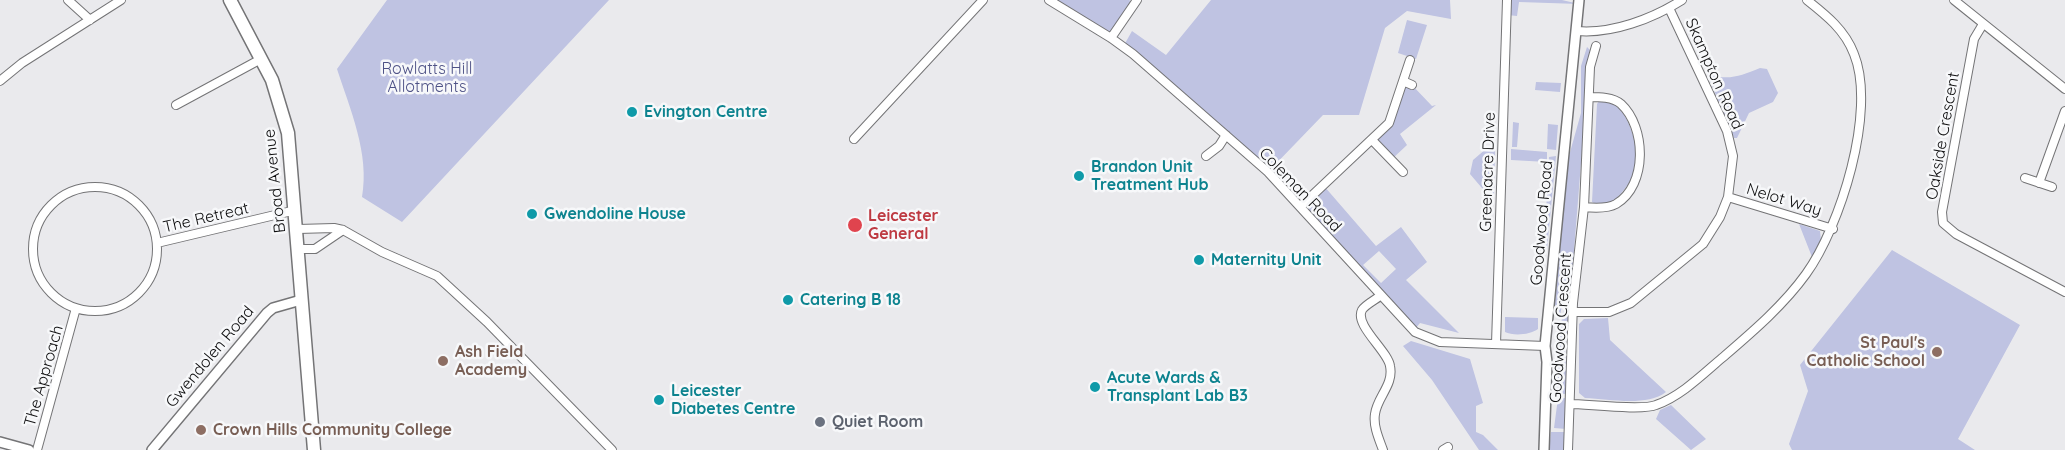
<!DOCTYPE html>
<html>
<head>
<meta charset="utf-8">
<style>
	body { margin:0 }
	canvas { display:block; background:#eaeaed }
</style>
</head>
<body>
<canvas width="2065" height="450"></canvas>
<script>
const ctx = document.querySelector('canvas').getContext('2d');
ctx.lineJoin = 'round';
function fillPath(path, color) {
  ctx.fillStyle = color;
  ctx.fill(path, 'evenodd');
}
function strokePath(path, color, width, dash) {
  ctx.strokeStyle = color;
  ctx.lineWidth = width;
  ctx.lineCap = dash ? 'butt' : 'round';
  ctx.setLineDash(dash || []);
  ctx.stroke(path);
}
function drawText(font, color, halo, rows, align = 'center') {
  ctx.font = font + ' Quicksand,sans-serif';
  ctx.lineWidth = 5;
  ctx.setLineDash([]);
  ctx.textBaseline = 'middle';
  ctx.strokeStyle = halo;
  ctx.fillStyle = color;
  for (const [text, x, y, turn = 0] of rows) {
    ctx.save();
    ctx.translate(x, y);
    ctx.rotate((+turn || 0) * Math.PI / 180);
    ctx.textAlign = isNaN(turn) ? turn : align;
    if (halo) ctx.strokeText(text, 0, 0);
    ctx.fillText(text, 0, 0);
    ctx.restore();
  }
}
fillPath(new Path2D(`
	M387,0h222l-207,222 -40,-25c8,-43 -12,-88 -25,-128z
	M1049,0h80l5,3 -23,35z
	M1211,0h239l1,19 -44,-8 -22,17 -26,87h-36l-55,57 -145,-125 9,-16 34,24z
	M1507,0h55l17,4 -60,-2 -2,14 -10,-1z
	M1407,20l20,5 -11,34 -18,-6z
	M1587,47l3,3 -20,251h-7l-3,14h-6l13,-152 14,-50v-47z
	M1760,68l7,1 11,24 -5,9 -24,11 -12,25h-3l-27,-64c22,7 33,2 53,-6z
	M1403,81l9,4 20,21 4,-1 -36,29 7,11 -16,15 -18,-19 16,-18z
	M1536,82l25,1 -1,9 -25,-2z
	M1599,101c28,-5 42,48 36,69 -3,12 -15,25 -24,34h-15l-4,-2 5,-98z
	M1513,122l6,1 -2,24h-5z
	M1548,124l10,1 -2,25 -9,-1z
	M1487,148l8,3 -1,43h-7l-17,-20 3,-14z
	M1511,149l36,3v10l-36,-2z
	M1556,156l-9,93h-3l5,-92z
	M1324,186l52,60 25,-19 26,35 -21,18 53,53 -39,-10 -5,6 -114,-123zM1379,251l17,18 -15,14 -18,-18z
	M1799,224l21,7 1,10 -9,16z
	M1892,250l128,75 -62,114 17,11h-183l-3,-6 19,-53 -8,-26z
	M1565,304h5l-5,47 2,43h-9l-1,-65 3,-1z
	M1505,317l33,1v11c-8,6 -25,7 -33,3z
	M1608,318l2,22 56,52c-20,15 -56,7 -81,6l-6,-5v-69l5,-5z
	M1411,341l59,18 13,44 -7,3v26l7,3 15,15h-19l-47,-70 -29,-34z
	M1558,398h9l-1,31 -12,-1z
	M1671,405l35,34 -15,11 -35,-31 4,-9z
	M1551,432h15l-1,18h-16z`), '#bfc3e2');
const minor = new Path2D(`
	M68,0l22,20
	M1049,0l62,38 22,16 135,118 147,160 25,10 105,4
	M1954,0l111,89
	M1983,24l-9,15 -32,173 1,11 13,11 109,58
	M1577,31c35,3 75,-12 105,-31
	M1111,38l26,-38
	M0,81l22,-18 99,-63
	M1403,81l9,4
	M176,105l85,-46
	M854,139l129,-139
	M1373,141l30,31
	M1206,156l13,-10 7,-11
	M2025,178l27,9
	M2039,183l26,-72
	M33 249a62 62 0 1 1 124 0a62 62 0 1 1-124 0Z
	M1728,197l105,32
	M1301,206l88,-83 21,-63
	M1584,207c10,1 23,2 32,-3 32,-19 30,-77 5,-100 -8,-7 -22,-7 -32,-7
	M298,229l36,-1 9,2 39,22 55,24 50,46 125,128
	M157,243l139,-33
	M298,249h17l28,-19
	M1380,296c-5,4 -15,9 -18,14 -8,15 26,41 28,56 4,19 -13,31 -15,48 -2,12 4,25 8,36
	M1573,312h36l22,-9 72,-59 17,-27 8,-20 5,-41 -6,-25 -58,-123
	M1496,344l11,-344
	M1570,404c17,0 72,7 86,1 25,-9 46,-30 66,-47 29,-25 61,-52 84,-84 34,-47 71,-163 48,-220 -9,-24 -28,-39 -47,-54
	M37,450l39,-142
	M1443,450l5,-3
	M1568,450l5,-147 11,-96 6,-140 6,-21`);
const tertiary = new Path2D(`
	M0,442l29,8
	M152,450l115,-137 6,-5 28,-8
	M1544,450l3,-88 -2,-16 34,-346`);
const trunk = new Path2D(`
	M230,0l42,80 16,53 26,317`);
strokePath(minor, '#747476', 10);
strokePath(tertiary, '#747476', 12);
strokePath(trunk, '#747476', 15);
strokePath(minor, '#fff', 8);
strokePath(tertiary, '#fff', 9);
strokePath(trunk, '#fff', 12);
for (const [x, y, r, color] of [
	[632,112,6,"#0f9aa8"],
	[1079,176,6,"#0f9aa8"],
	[532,214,6,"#0f9aa8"],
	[855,225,8,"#e0444e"],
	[1199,260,6,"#0f9aa8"],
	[788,300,6,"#0f9aa8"],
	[1937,352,6,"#8d6e63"],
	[443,361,6,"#8d6e63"],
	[1095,387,6,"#0f9aa8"],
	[659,400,6,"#0f9aa8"],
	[820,422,6,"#6b7280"],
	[201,430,6,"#8d6e63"]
]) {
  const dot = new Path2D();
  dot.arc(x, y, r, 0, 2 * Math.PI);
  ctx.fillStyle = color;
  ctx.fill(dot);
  strokePath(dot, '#f7f8fa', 2);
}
drawText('16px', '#4e5286', '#f7f8fa', [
	["Rowlatts Hill",427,69],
	["Allotments",427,87]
]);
drawText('16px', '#0d0d0e', '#f7f8fa', [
	["Skampton Road",1714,74,66],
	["Oakside Crescent",1943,136,-80],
	["Greenacre Drive",1488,172,-88],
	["Broad Avenue",275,181,-96],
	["Coleman Road",1300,190,46],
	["Nelot Way",1784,200,17],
	["The Retreat",206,218,-13],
	["Goodwood Road",1542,223,-85],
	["Goodwood Crescent",1561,328,-86],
	["Gwendolen Road",210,357,-50],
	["The Approach",44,376,-74]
]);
drawText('bold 16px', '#0d838f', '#f7f8fa', [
	["Evington Centre",644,112],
	["Brandon Unit",1091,167],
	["Treatment Hub",1091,185],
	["Gwendoline House",544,214],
	["Maternity Unit",1211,260],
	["Catering B 18",800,300],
	["Acute Wards &",1107,378],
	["Transplant Lab B3",1107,396],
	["Leicester",671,391],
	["Diabetes Centre",671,409]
], 'left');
drawText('bold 16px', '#be3a42', '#f7f8fa', [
	["Leicester",868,216],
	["General",868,234]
], 'left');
drawText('bold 16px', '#785e54', '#f7f8fa', [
	["St Paul's",1925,343,"right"],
	["Catholic School",1925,361,"right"],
	["Ash Field",455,352],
	["Academy",455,370],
	["Crown Hills Community College",213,430]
], 'left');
drawText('bold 16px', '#5b616d', '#f7f8fa', [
	["Quiet Room",832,422]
], 'left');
</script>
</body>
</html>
